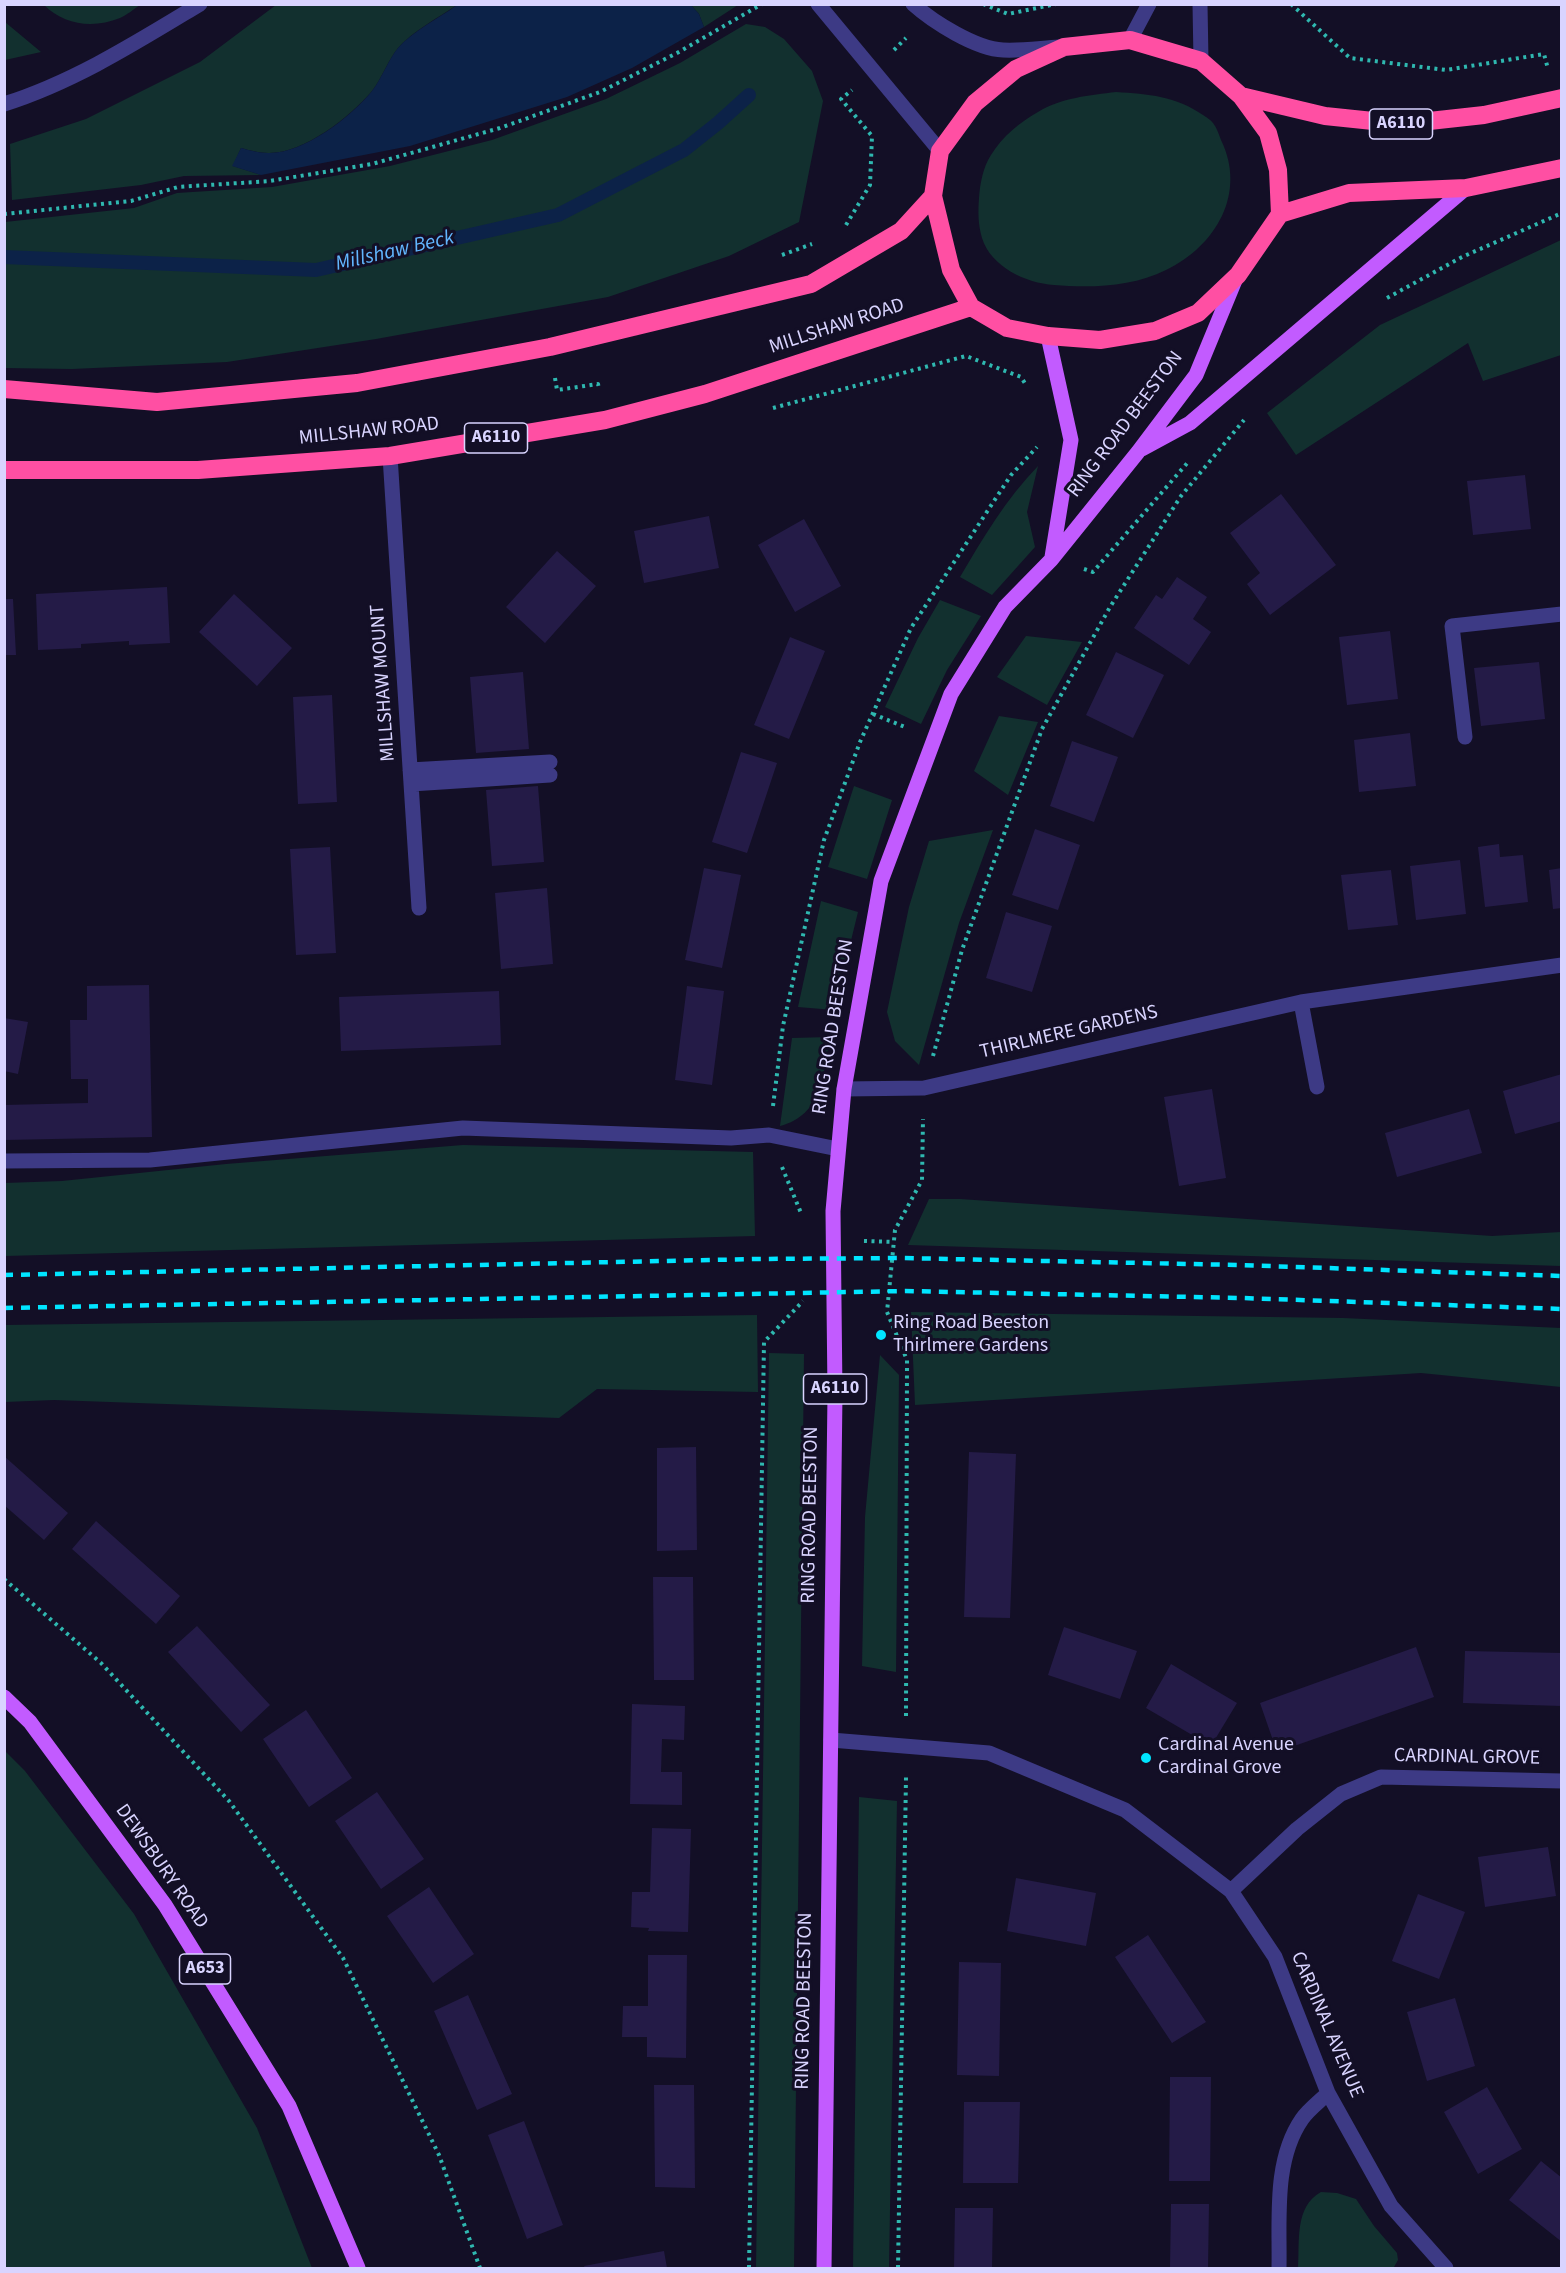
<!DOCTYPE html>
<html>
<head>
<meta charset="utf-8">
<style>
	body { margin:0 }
	#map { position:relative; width:1566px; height:2273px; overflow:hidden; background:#130f26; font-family:"Source Sans 3",sans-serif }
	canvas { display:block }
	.frame { position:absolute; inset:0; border:6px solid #d9d4ff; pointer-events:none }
</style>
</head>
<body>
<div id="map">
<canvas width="1566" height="2273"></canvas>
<div class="frame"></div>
</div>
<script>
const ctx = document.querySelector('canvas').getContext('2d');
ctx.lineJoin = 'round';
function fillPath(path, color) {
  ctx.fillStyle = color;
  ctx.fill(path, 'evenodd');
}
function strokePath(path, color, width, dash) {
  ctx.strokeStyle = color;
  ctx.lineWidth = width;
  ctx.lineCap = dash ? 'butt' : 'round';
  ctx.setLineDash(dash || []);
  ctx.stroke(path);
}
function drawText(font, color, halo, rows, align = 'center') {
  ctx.font = font + ' "Source Sans 3",sans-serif';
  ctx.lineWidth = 6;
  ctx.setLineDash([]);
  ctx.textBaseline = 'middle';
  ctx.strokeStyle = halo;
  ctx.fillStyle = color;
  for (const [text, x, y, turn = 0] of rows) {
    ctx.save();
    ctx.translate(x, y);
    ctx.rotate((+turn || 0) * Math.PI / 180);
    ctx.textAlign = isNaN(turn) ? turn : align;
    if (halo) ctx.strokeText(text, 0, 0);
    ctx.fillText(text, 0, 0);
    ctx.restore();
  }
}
fillPath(new Path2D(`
	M44,5h96c-6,4 -13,10 -20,13 -27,11 -56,7 -76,-13z
	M276,5h181c-19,13 -43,25 -59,43 -10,12 -16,30 -26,43 -22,26 -69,63 -104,62 -9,0 -19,-3 -27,-5l-8,18 28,9 -77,1 -43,9 -129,15 -2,-56 76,-25 114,-57z
	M691,5h47l-34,22 -5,-13z
	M5,22l36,30 -36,8z
	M746,24l19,3 19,12 28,32 11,30 -24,121 -70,34 -121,41 -232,42 -149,23 -155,7 -67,-1v-146l129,-14 43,-15 95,-6 118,-21 102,-26 114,-41 74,-36z
	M1116,92c32,2 60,4 87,23 3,2 8,5 10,8 4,5 6,12 8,17 26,53 -5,106 -55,130 -34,17 -75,18 -112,15 -28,-2 -63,-18 -72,-47 -4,-14 -4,-26 -3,-40 1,-14 4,-31 12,-43 11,-18 29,-33 47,-43 22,-14 53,-17 78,-20z
	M1561,240v115l-78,26 -15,-38 -172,112 -29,-42 113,-88z
	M1038,466l-11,46 8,35 -43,48 -32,-18c23,-39 46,-78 78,-111z
	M940,600l41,16 -34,54 -26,54 -36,-17 33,-69z
	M1026,636l56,6 -35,63 -50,-28z
	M999,716l39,6 -30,73 -34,-24z
	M854,786l38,14 -25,79 -39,-12z
	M993,830l-34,93 -40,142 -24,-24 -8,-29 22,-105 20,-66z
	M821,901l37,11 -24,98 -36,-3z
	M830,1037c-7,37 -7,78 -50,89l12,-88z
	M463,1145l290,7 2,84 -750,20v-73l57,-2 164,-17z
	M929,1199h31l532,37 69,-4v34l-653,-21z
	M911,1312l432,6 218,10v59l-140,-14 -506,32z
	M757,1315l1,77 -161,-3 -38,29 -505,-18 -49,2v-77z
	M769,1353l35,1 -10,914h-38z
	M880,1355l19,20 -3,297 -34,-6 3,-149z
	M5,1751l20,20 109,143 123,214 55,140h-307z
	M859,1797l38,4 -8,467h-36z
	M1321,2192l16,1 19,6 18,27 23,27 1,7 -4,7 -5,1h-91c2,-26 -4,-61 23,-76z`), '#12302f');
fillPath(new Path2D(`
	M457,5h234l8,9 5,13 -72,41 -65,29 -157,49 -149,29 -29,-9 9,-18c8,2 18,5 27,5 35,1 83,-36 104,-62 10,-13 16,-31 26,-43 16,-18 40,-29 59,-43z`), '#0c2248');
strokePath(new Path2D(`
	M4,257l312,13 242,-55 126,-65 34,-27 31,-28`), '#0c2248', 14);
fillPath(new Path2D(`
	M1525,475l6,54 -58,6 -6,-54z
	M1281,494l55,71 -66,50 -23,-31 13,-11 -30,-40z
	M709,516l10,52 -75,15 -10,-52z
	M804,519l37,67 -46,26 -37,-67z
	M557,551l39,35 -51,57 -39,-36z
	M1177,577l30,20 -14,22 18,13 -22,33 -55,-37 22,-33 6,4z
	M167,587l3,56 -41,2v-4l-48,3v4l-43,2 -2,-56z
	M234,594l58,54 -35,38 -58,-54z
	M4,599h9l3,56h-12z
	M1390,631l8,68 -51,6 -8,-68z
	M790,637l35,14 -36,88 -35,-14z
	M1116,652l48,23 -31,63 -47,-23z
	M1539,662l6,57 -64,7 -7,-58z
	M523,672l6,77 -53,4 -6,-76z
	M332,695l5,107 -39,2 -5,-107z
	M1410,733l6,53 -57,6 -5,-52z
	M1072,741l46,16 -24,65 -44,-16z
	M741,752l36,11 -30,90 -35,-11z
	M538,786l6,76 -52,4 -6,-76z
	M1035,829l45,16 -22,65 -46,-15z
	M1499,844l1,13 23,-2 5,47 -43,5 -7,-60z
	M330,847l6,106 -40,2 -6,-106z
	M1460,860l6,54 -50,6 -6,-54z
	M704,868l37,7 -19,93 -37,-8z
	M1562,868v40l-9,1 -4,-39z
	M1391,870l7,55 -50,5 -7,-55z
	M547,888l6,76 -52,5 -6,-76z
	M1006,912l46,14 -20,66 -46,-14z
	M149,985l3,152 -148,3v-35l84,-2v-24h-17l-1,-59h17v-34z
	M687,986l37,5 -12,94 -37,-5z
	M499,991l2,54 -160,6 -2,-54z
	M4,1018l24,4 -10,52 -14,-3z
	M1562,1074v47l-47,13 -12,-43z
	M1212,1089l14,89 -47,8 -15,-89z
	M1469,1109l13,44 -85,24 -12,-44z
	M696,1447l1,103 -40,1v-103z
	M969,1452l47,2 -6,164 -46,-1z
	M4,1456l64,57 -24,27 -40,-35z
	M96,1521l84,75 -24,28 -84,-75z
	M653,1577h40l1,103h-40z
	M197,1626l73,79 -29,27 -73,-80z
	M1064,1627l73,24 -17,48 -72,-24z
	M1416,1647l18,50 -157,55 -17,-49z
	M1465,1651l97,2v53l-99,-3z
	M1171,1664l66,39 -26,43 -65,-38z
	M632,1704l53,2 -1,34 -22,-1 -1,33h21v33l-52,-1z
	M306,1710l46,68 -43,29 -46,-68z
	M377,1792l47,67 -43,30 -46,-68z
	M652,1828l39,1 -3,103 -40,-1 1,-3 -18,-1 1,-35h18z
	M1548,1847l8,49 -71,11 -7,-50z
	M1016,1878l80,15 -10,53 -79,-15z
	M429,1887l45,67 -41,29 -46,-67z
	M1418,1894l47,18 -26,67 -47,-18z
	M1148,1935l58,87 -34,21 -57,-86z
	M648,1955h39l-1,103 -39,-1v-20h-25l1,-31h25z
	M959,1962l42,1 -2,113 -42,-1z
	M468,1995l44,99 -35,16 -43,-99z
	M1455,1998l20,68 -48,15 -20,-69z
	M1170,2077h41l-1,104h-41z
	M654,2085h40l1,103 -40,-1z
	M1487,2087l35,62 -44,25 -34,-62z
	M964,2102h56l-2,81h-55z
	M524,2121l39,104 -36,14 -39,-104z
	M1541,2161l21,17v64l-53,-42z
	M1171,2204h38l-1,64h-38z
	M955,2208h38l-1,60h-38z
	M664,2251l3,17h-82l-1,-2z`), '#241b47');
strokePath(new Path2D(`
	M983,4l25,10 48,-10
	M1291,4l59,54 96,12 98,-16 4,15
	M894,50l12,-12
	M4,214l127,-13 47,-14 92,-6 102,-17 128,-36 100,-36 77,-39 85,-49
	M846,225l24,-40 2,-49 -31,-37 11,-9
	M782,255l30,-11
	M1387,298l75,-41 100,-44
	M555,378l2,12 41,-6 1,5
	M773,408l193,-52 55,21 5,8
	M1084,569l9,3 96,-111
	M873,714l32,13
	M933,1056l29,-106 80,-221 68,-122 71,-111 63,-76
	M773,1106l10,-80 41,-186 36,-98 51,-114 100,-153 26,-28
	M782,1167l19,46
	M864,1241l30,1
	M4,1579l97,84 128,138 114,157 96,197 41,113
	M906,1716l1,-356 -20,-48 8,-82 27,-50 1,-61
	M749,2268l15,-926 39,-41
	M898,2268l8,-491`), '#2fb8b0', 4, [3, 4.5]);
strokePath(new Path2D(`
	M818,4l122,147
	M913,4c20,18 63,45 90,46 19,1 38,-2 56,-3
	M1200,4l1,57
	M1130,40l19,-36
	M4,104c70,-22 133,-62 196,-100
	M390,456l29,452
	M1465,737l-13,-111 110,-12
	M410,770l140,-8
	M411,784l139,-9
	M1301,1002l16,85
	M844,1089l80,-1 377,-86 261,-37
	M4,1161l146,-1 313,-32 268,10 38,-3 69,14
	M831,1740l158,13 136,57 106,81 44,66 53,136 63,113 55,62
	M1231,1891l66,-62 44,-35 40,-17 181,4
	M1279,2268c1,-48 -6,-107 23,-149 6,-9 18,-18 26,-26`), '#3d3a85', 15);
strokePath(new Path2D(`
	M1048,336l23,104 -19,117
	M1142,449l48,-26 276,-235
	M4,1697l26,25 135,183 124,201 69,162
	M824,2268l11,-874 -2,-183 11,-122 37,-208 70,-187 54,-87 46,-47 87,-108 58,-77 40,-97`), '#c25bff', 15);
strokePath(new Path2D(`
	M1130,40l71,21 40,35 27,37 10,37 2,44 -42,61 -40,38 -43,18 -55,9 -52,-4 -41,-8 -36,-21 -20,-37 -18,-74 7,-45 35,-48 41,-34 48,-22z
	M1241,96l84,20 77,8 82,-9 78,-17
	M1280,214l69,-21 117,-5 96,-20
	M4,389l153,13 200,-19 193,-36 261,-63 90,-53 32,-35
	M4,470h194l192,-14 215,-36 100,-26 266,-87`), '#ff4fa3', 18);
strokePath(new Path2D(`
	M4,1275l753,-16 144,-1 337,7 324,11
	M4,1308l901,-17 337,7 320,11`), '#00e5ff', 4.5, [9, 8]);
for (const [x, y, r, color] of [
	[881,1335,6,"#00e5ff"],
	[1146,1758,6,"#00e5ff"]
]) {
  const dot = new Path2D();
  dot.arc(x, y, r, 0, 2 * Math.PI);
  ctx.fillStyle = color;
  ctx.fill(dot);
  strokePath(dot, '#130f26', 2);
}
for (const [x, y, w] of [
	[1401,124,63],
	[496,438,63],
	[835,1389,63],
	[205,1969,51]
]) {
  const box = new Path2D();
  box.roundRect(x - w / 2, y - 15, w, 30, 4.5);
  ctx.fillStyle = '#130f26';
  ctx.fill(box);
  strokePath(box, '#d9d4ff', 1.5);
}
drawText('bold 18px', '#d9d4ff', null, [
	["A6110",1401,124],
	["A6110",496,438],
	["A6110",835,1389],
	["A653",205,1969]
]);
drawText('20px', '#d9d4ff', '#130f26', [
	["MILLSHAW ROAD",837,327,-18],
	["RING ROAD BEESTON",1126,425,-53],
	["MILLSHAW ROAD",369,432,-6],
	["MILLSHAW MOUNT",384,683,-94],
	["RING ROAD BEESTON",834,1027,-81],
	["THIRLMERE GARDENS",1069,1033,-13],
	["RING ROAD BEESTON",811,1515,-89],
	["CARDINAL GROVE",1467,1758,1],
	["DEWSBURY ROAD",161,1867,55],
	["RING ROAD BEESTON",805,2001,-89],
	["CARDINAL AVENUE",1326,2025,67]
]);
drawText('20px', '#d9d4ff', '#130f26', [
	["Ring Road Beeston",893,1324],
	["Thirlmere Gardens",893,1347],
	["Cardinal Avenue",1158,1746],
	["Cardinal Grove",1158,1769]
], 'left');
drawText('italic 21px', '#62b6ff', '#130f26', [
	["Millshaw Beck",395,252,-13]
]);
</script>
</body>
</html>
